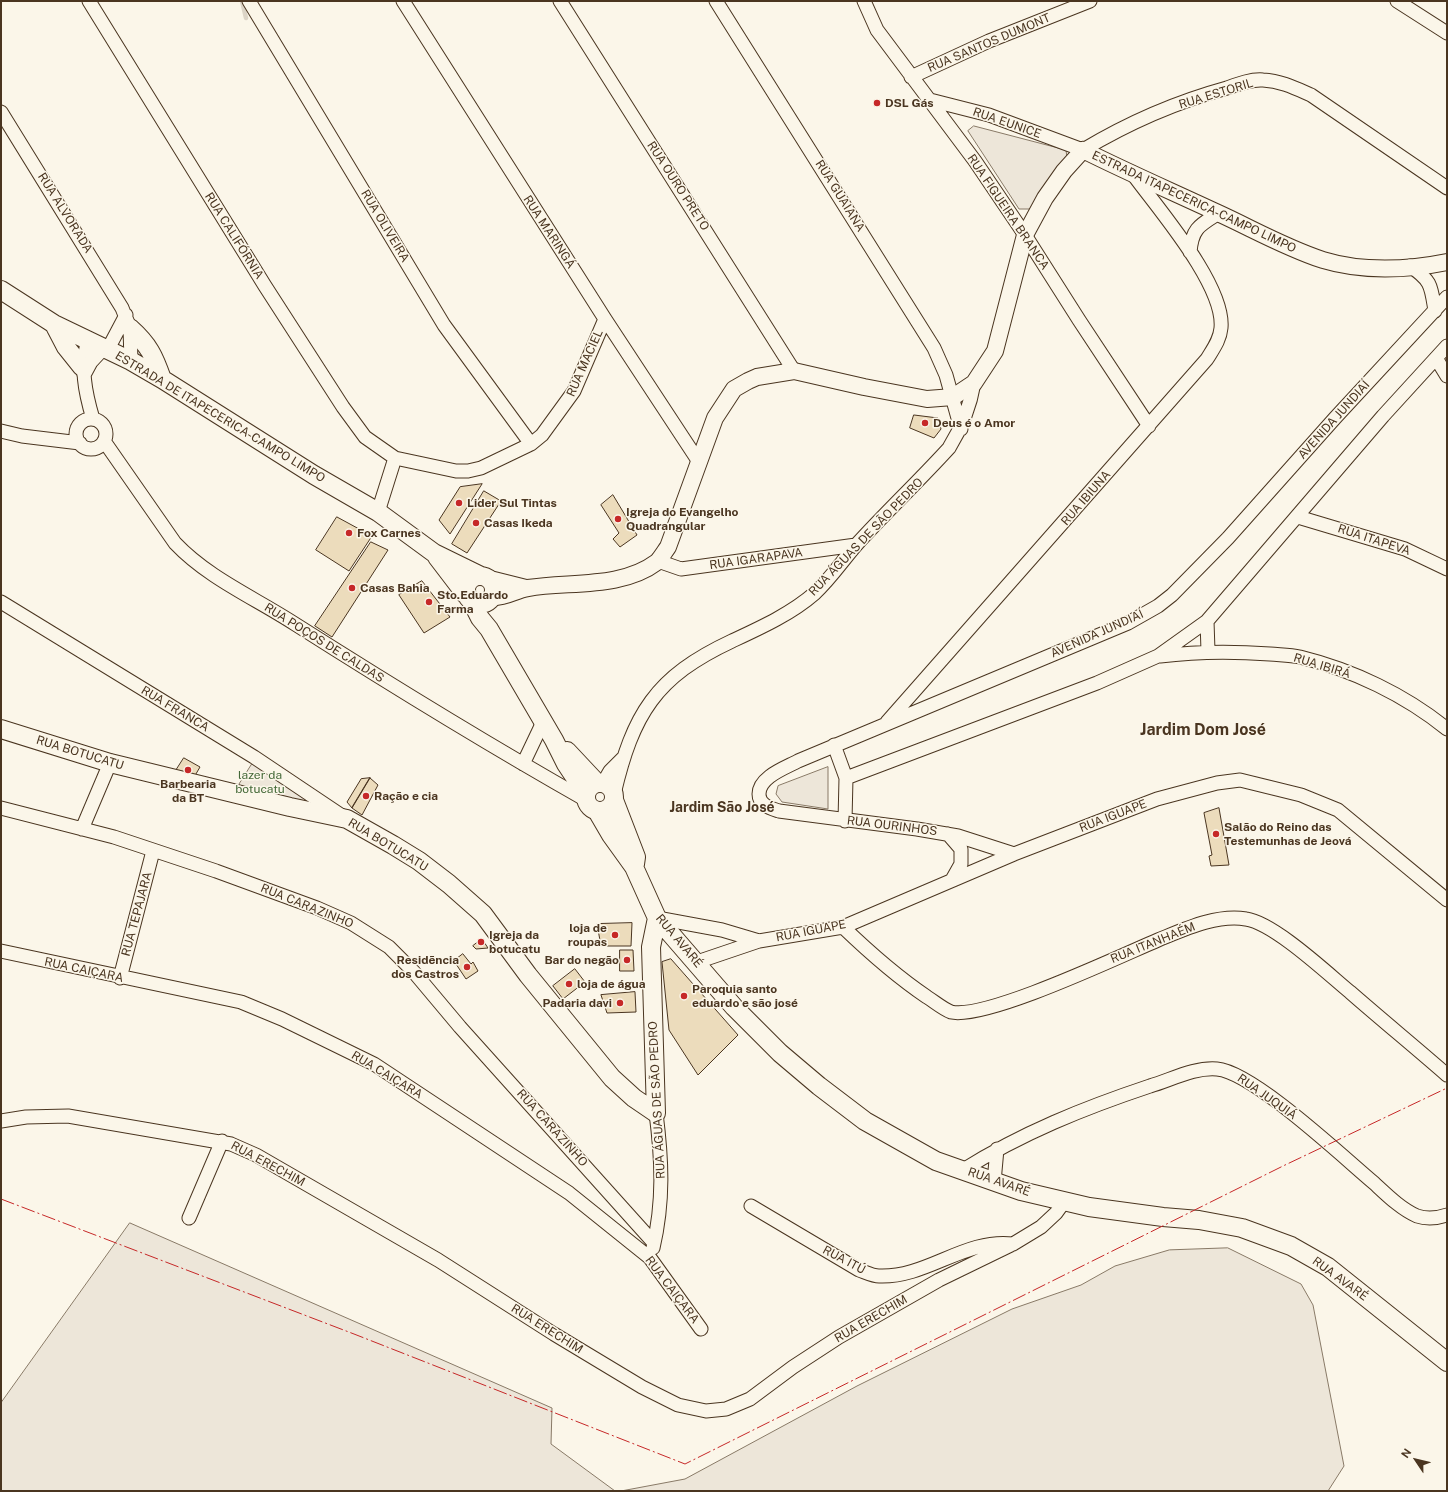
<!DOCTYPE html>
<html>
<head>
<meta charset="utf-8">
<style>
	body { margin:0 }
	#map { position:relative; width:1448px; height:1492px; overflow:hidden; background:#fbf6e9; font-family:"Public Sans",sans-serif }
	canvas { display:block }
	.frame { position:absolute; inset:0; border:2px solid #4a3520; pointer-events:none }
	.north { position:absolute; left:1396px; top:1440px; width:40px; height:40px; -webkit-text-stroke:3px #fbf6e9; paint-order:stroke; rotate:305deg; font-size:11px; font-weight:700; line-height:16px; text-align:center; color:#4a3520 }
	.north::after { content:''; display:block; margin:auto; width:14px; height:18px; background:#4a3520; clip-path:polygon(50% 0,100% 100%,50% 72%,0 100%) }
</style>
</head>
<body>
<div id="map">
<canvas width="1448" height="1492"></canvas>
<div class="frame"></div>
<div class="north">N</div>
</div>
<script>
const ctx = document.querySelector('canvas').getContext('2d');
ctx.lineJoin = 'round';
function fillPath(path, color) {
  ctx.fillStyle = color;
  ctx.fill(path, 'evenodd');
}
function strokePath(path, color, width, dash) {
  ctx.strokeStyle = color;
  ctx.lineWidth = width;
  ctx.lineCap = dash ? 'butt' : 'round';
  ctx.setLineDash(dash || []);
  ctx.stroke(path);
}
function drawText(font, color, halo, rows, align = 'center') {
  ctx.font = font + ' "Public Sans",sans-serif';
  ctx.lineWidth = 3;
  ctx.setLineDash([]);
  ctx.textBaseline = 'middle';
  ctx.strokeStyle = halo;
  ctx.fillStyle = color;
  for (const [text, x, y, turn = 0] of rows) {
    ctx.save();
    ctx.translate(x, y);
    ctx.rotate((+turn || 0) * Math.PI / 180);
    ctx.textAlign = isNaN(turn) ? turn : align;
    if (halo) ctx.strokeText(text, 0, 0);
    ctx.fillText(text, 0, 0);
    ctx.restore();
  }
}
const green = new Path2D(`
	M974,126l92,24 1,8 -37,51h-11l-51,-78z
	M254,761l86,53 -105,-23z
	M828,767v42l-46,-7 -6,-8 2,-8z
	M130,1223l422,185 -1,36 64,47h-614v-88z
	M1228,1248l73,36 12,21 31,161 -16,25h-707l64,-12 172,-93 155,-77 69,-24 34,-19 54,-16z`);
fillPath(green, '#ede6d9');
strokePath(green, '#887966', 1);
strokePath(new Path2D(`
	M242,1l4,17`), '#dcd4c6', 4.5);
const building = new Path2D(`
	M914,415l24,3 3,11 -7,9 -24,-10z
	M482,484l-32,50 -11,-14 21,-33z
	M484,491l17,10 -34,52 -15,-9z
	M613,495l24,40 -17,12 -7,-8 6,-6 -18,-28z
	M337,517l35,19 -23,35 -33,-21z
	M371,542l17,8 -56,87 -17,-11z
	M422,581l28,36 -26,16 -25,-38z
	M184,758l16,9 -7,12 -18,-7z
	M370,778l8,7 -16,30 -10,-7z
	M370,778l-18,30 -5,-6 14,-23z
	M1219,808l10,57 -18,1 -2,-10 3,-1 -8,-42z
	M632,923l-1,23h-30l-4,-22z
	M482,939l6,9 -12,1 -3,-3z
	M620,950h13l1,21h-14z
	M463,954l8,10 2,-2 5,9 -12,8 -12,-18z
	M671,959l67,76 -40,40 -29,-45 -7,-68z
	M575,969l10,13 -22,17 -10,-13z
	M635,992l1,20 -29,1 -6,-18z`);
fillPath(building, '#ecdcbc');
strokePath(building, '#4a3520', 1);
const minor = new Path2D(`
	M89,1l176,285 78,121 22,30 30,21 61,13h12l13,-3 50,-24 11,-9 32,-44 31,-72
	M249,1l195,324 87,119
	M403,1l202,318 94,143
	M560,1l234,370
	M716,1l218,347 12,27 15,54
	M864,1l13,29 98,131 50,74 54,85 70,106
	M1397,1l50,32
	M911,77l78,-36 101,-40
	M930,100l59,15 94,35c45,-27 93,-48 144,-62 11,-4 24,-9 36,-8 18,1 32,8 48,15l136,93
	M1,112l121,196 8,20 1,33
	M1190,252c2,-24 10,-27 29,-39
	M1410,266c22,15 21,20 25,45
	M88,340c-8,27 -3,52 5,79
	M108,349l18,-34
	M1436,358l11,18
	M84,375l7,-13 13,-14
	M76 434a15 15 0 1 1 30 0a15 15 0 1 1-30 0Z
	M1,431l21,5 58,7
	M104,441l71,102c33,35 80,55 120,81 96,61 192,120 291,176
	M378,512l17,-54
	M1298,517l107,32 42,20
	M658,561l23,8 175,-24
	M1,602l253,155 88,59
	M1207,621l1,30
	M1160,656c39,-5 71,-5 110,-2 10,1 20,1 30,3 53,13 105,38 147,72
	M887,722l320,-363c6,-10 13,-19 14,-31 4,-42 -61,-117 -86,-151
	M834,745l12,33 -1,43
	M523,764l20,-42
	M846,778l251,-95 61,-27 49,-35 176,-205 64,-70
	M603,783l7,-12 14,-14
	M614,794c19,-80 41,-117 118,-153 28,-13 59,-27 83,-48 16,-15 28,-33 42,-49 30,-33 62,-63 92,-96 13,-21 21,-41 25,-65
	M1,808l113,29 102,34 101,37 34,15 38,24 24,24 47,56 194,216
	M82,829l28,-66
	M948,834l13,15v15l-9,16
	M1014,854l-56,-18 -41,-7 -138,-18c-9,-3 -20,-6 -20,-17 0,-17 26,-26 39,-33l330,-138 30,-17 14,-11 56,-57 107,-120 112,-121
	M657,918l65,12 37,11
	M843,927c27,26 53,49 84,70 8,5 16,12 24,15 35,8 169,-56 207,-72 27,-11 59,-26 88,-21 28,4 81,54 104,73 32,28 65,55 97,83
	M1,951l240,51 41,17 92,45 195,129 81,65 51,71
	M697,962l62,-21 84,-14 171,-73 143,-55 60,-16 23,-3 61,15 37,15 109,90
	M120,978l33,-127
	M1,1121l25,-4 42,-1 163,28 25,11 182,105 116,74 88,53 36,18 28,6 20,-2 24,-10 43,-32 46,-30 100,-57 74,-36 28,-17 15,-14 8,-11
	M963,1170c59,-37 121,-62 187,-84 21,-6 44,-19 67,-17 36,3 126,88 157,114 13,12 27,26 43,33 9,3 21,2 30,-1
	M994,1182l3,-33
	M751,1206l108,64c6,2 14,6 20,6 48,2 86,-38 134,-32
	M189,1218l33,-77
	M653,1248c11,-47 9,-88 3,-135`);
const tertiary = new Path2D(`
	M490,579l36,9
	M493,597c15,0 22,-7 35,-9 42,-7 93,1 129,-26 4,-4 8,-11 11,-15l47,-129 19,-29 14,-8 9,-4 37,-6 70,16 63,12 26,-2 21,-14 21,-32 30,-116 20,-37 19,-27 19,-21c44,22 90,42 135,63 35,16 68,35 105,47 39,12 85,10 124,2`);
const secondary = new Path2D(`
	M1,290l53,34 77,37 31,18 152,96 64,37 56,41 47,23
	M54,324l12,23 16,20
	M130,328c19,17 24,28 32,51
	M437,557l29,38
	M466 590a14 14 0 1 1 28 0a14 14 0 1 1-28 0Z
	M472,602l8,16 9,11 65,111 12,24 20,30
	M1,729l109,34 180,44 57,12 46,26 26,16 30,23 34,30 45,61 84,103 22,20 22,15
	M567,751l30,32
	M586 797a14 14 0 1 1 28 0a14 14 0 1 1-28 0Z
	M614,800l22,57 -1,7
	M597,811l14,24 23,32 23,51 77,89 46,46 39,33 46,35 71,40 85,30 68,16 74,10 36,3 43,8 49,18 37,21 119,95
	M656,1113l-5,-166 6,-29`);
strokePath(minor, '#4a3520', 15);
strokePath(tertiary, '#4a3520', 18);
strokePath(secondary, '#4a3520', 20);
strokePath(minor, '#fbf6e9', 13);
strokePath(tertiary, '#fbf6e9', 16);
strokePath(secondary, '#fbf6e9', 18);
strokePath(new Path2D(`
	M1,1199l353,135 331,130 598,-298 164,-78`), '#c62828', 1, [14, 3, 2, 3]);
for (const [x, y, r, color] of [
	[877,103,4,"#c62828"],
	[925,423,4,"#c62828"],
	[459,503,4,"#c62828"],
	[618,519,4,"#c62828"],
	[476,523,4,"#c62828"],
	[349,533,4,"#c62828"],
	[352,588,4,"#c62828"],
	[429,602,4,"#c62828"],
	[188,770,4,"#c62828"],
	[366,796,4,"#c62828"],
	[1216,834,4,"#c62828"],
	[615,935,4,"#c62828"],
	[481,942,4,"#c62828"],
	[627,960,4,"#c62828"],
	[467,967,4,"#c62828"],
	[569,984,4,"#c62828"],
	[684,996,4,"#c62828"],
	[620,1003,4,"#c62828"]
]) {
  const dot = new Path2D();
  dot.arc(x, y, r, 0, 2 * Math.PI);
  ctx.fillStyle = color;
  ctx.fill(dot);
  strokePath(dot, '#fbf6e9', 1.5);
}
drawText('12px', '#4a3520', '#fbf6e9', [
	["RUA SANTOS DUMONT",989,43,-23],
	["RUA ESTORIL",1216,94,-17],
	["RUA EUNICE",1007,123,19],
	["RUA OURO PRETO",678,186,57],
	["RUA GUAIANA",840,196,58],
	["ESTRADA ITAPECERICA-CAMPO LIMPO",1194,202,25],
	["RUA FIGUEIRA BRANCA",1008,212,56],
	["RUA ALVORADA",65,213,58],
	["RUA OLIVEIRA",385,226,59],
	["RUA MARINGÁ",549,232,57],
	["RUA CALIFÓRNIA",234,236,58],
	["RUA MACIEL",585,363,-66],
	["ESTRADA DE ITAPECERICA-CAMPO LIMPO",220,417,31],
	["AVENIDA JUNDIAÍ",1334,420,-48],
	["RUA IBIUNA",1086,498,-49],
	["RUA ÁGUAS DE SÃO PEDRO",866,537,-46],
	["RUA ITAPEVA",1374,540,18],
	["RUA IGARAPAVA",756,559,-8],
	["AVENIDA JUNDIAÍ",1097,634,-24],
	["RUA POÇOS DE CALDAS",324,643,32],
	["RUA IBIRÁ",1322,666,17],
	["RUA FRANCA",175,709,31],
	["RUA BOTUCATU",80,753,17],
	["RUA IGUAPE",1113,816,-21],
	["RUA OURINHOS",892,826,7],
	["RUA BOTUCATU",388,845,31],
	["RUA CARAZINHO",307,906,22],
	["RUA TEPAJARA",137,914,-75],
	["RUA IGUAPE",811,931,-11],
	["RUA AVARÉ",679,941,50],
	["RUA ITANHAÉM",1153,943,-22],
	["RUA CAIÇARA",84,970,12],
	["RUA CAIÇARA",387,1075,31],
	["RUA JUQUIÁ",1267,1097,35],
	["RUA ÁGUAS DE SÃO PEDRO",657,1100,-93],
	["RUA CARAZINHO",552,1128,48],
	["RUA ERECHIM",268,1164,28],
	["RUA AVARÉ",999,1182,19],
	["RUA ITÚ",844,1260,28],
	["RUA AVARÉ",1340,1279,36],
	["RUA CAIÇARA",672,1290,53],
	["RUA ERECHIM",871,1319,-30],
	["RUA ERECHIM",547,1329,32]
]);
drawText('bold 12px', '#4a3520', '#fbf6e9', [
	["DSL Gás",885,103],
	["Deus é o Amor",933,423],
	["Lider Sul Tintas",467,503],
	["Igreja do Evangelho",626,512],
	["Quadrangular",626,526],
	["Casas Ikeda",484,523],
	["Fox Carnes",357,533],
	["Casas Bahia",360,588],
	["Sto.Eduardo",437,595],
	["Farma",437,609],
	["Barbearia",188,784,"center"],
	["da BT",188,798,"center"],
	["Ração e cia",374,796],
	["Salão do Reino das",1224,827],
	["Testemunhas de Jeová",1224,841],
	["loja de",607,928,"right"],
	["roupas",607,942,"right"],
	["Igreja da",489,935],
	["botucatu",489,949],
	["Residẽncia",459,960,"right"],
	["dos Castros",459,974,"right"],
	["Bar do negão",619,960,"right"],
	["loja de água",577,984],
	["Paroquia santo",692,989],
	["eduardo e são josé",692,1003],
	["Padaria davi",612,1003,"right"]
], 'left');
drawText('12px', '#436837', '#fbf6e9', [
	["lazer da",260,775],
	["botucatu",260,789]
]);
drawText('bold 14px', '#4a3520', '#fbf6e9', [
	["Jardim São José",722,808]
]);
drawText('bold 16px', '#4a3520', '#fbf6e9', [
	["Jardim Dom José",1203,730]
]);
</script>
</body>
</html>
